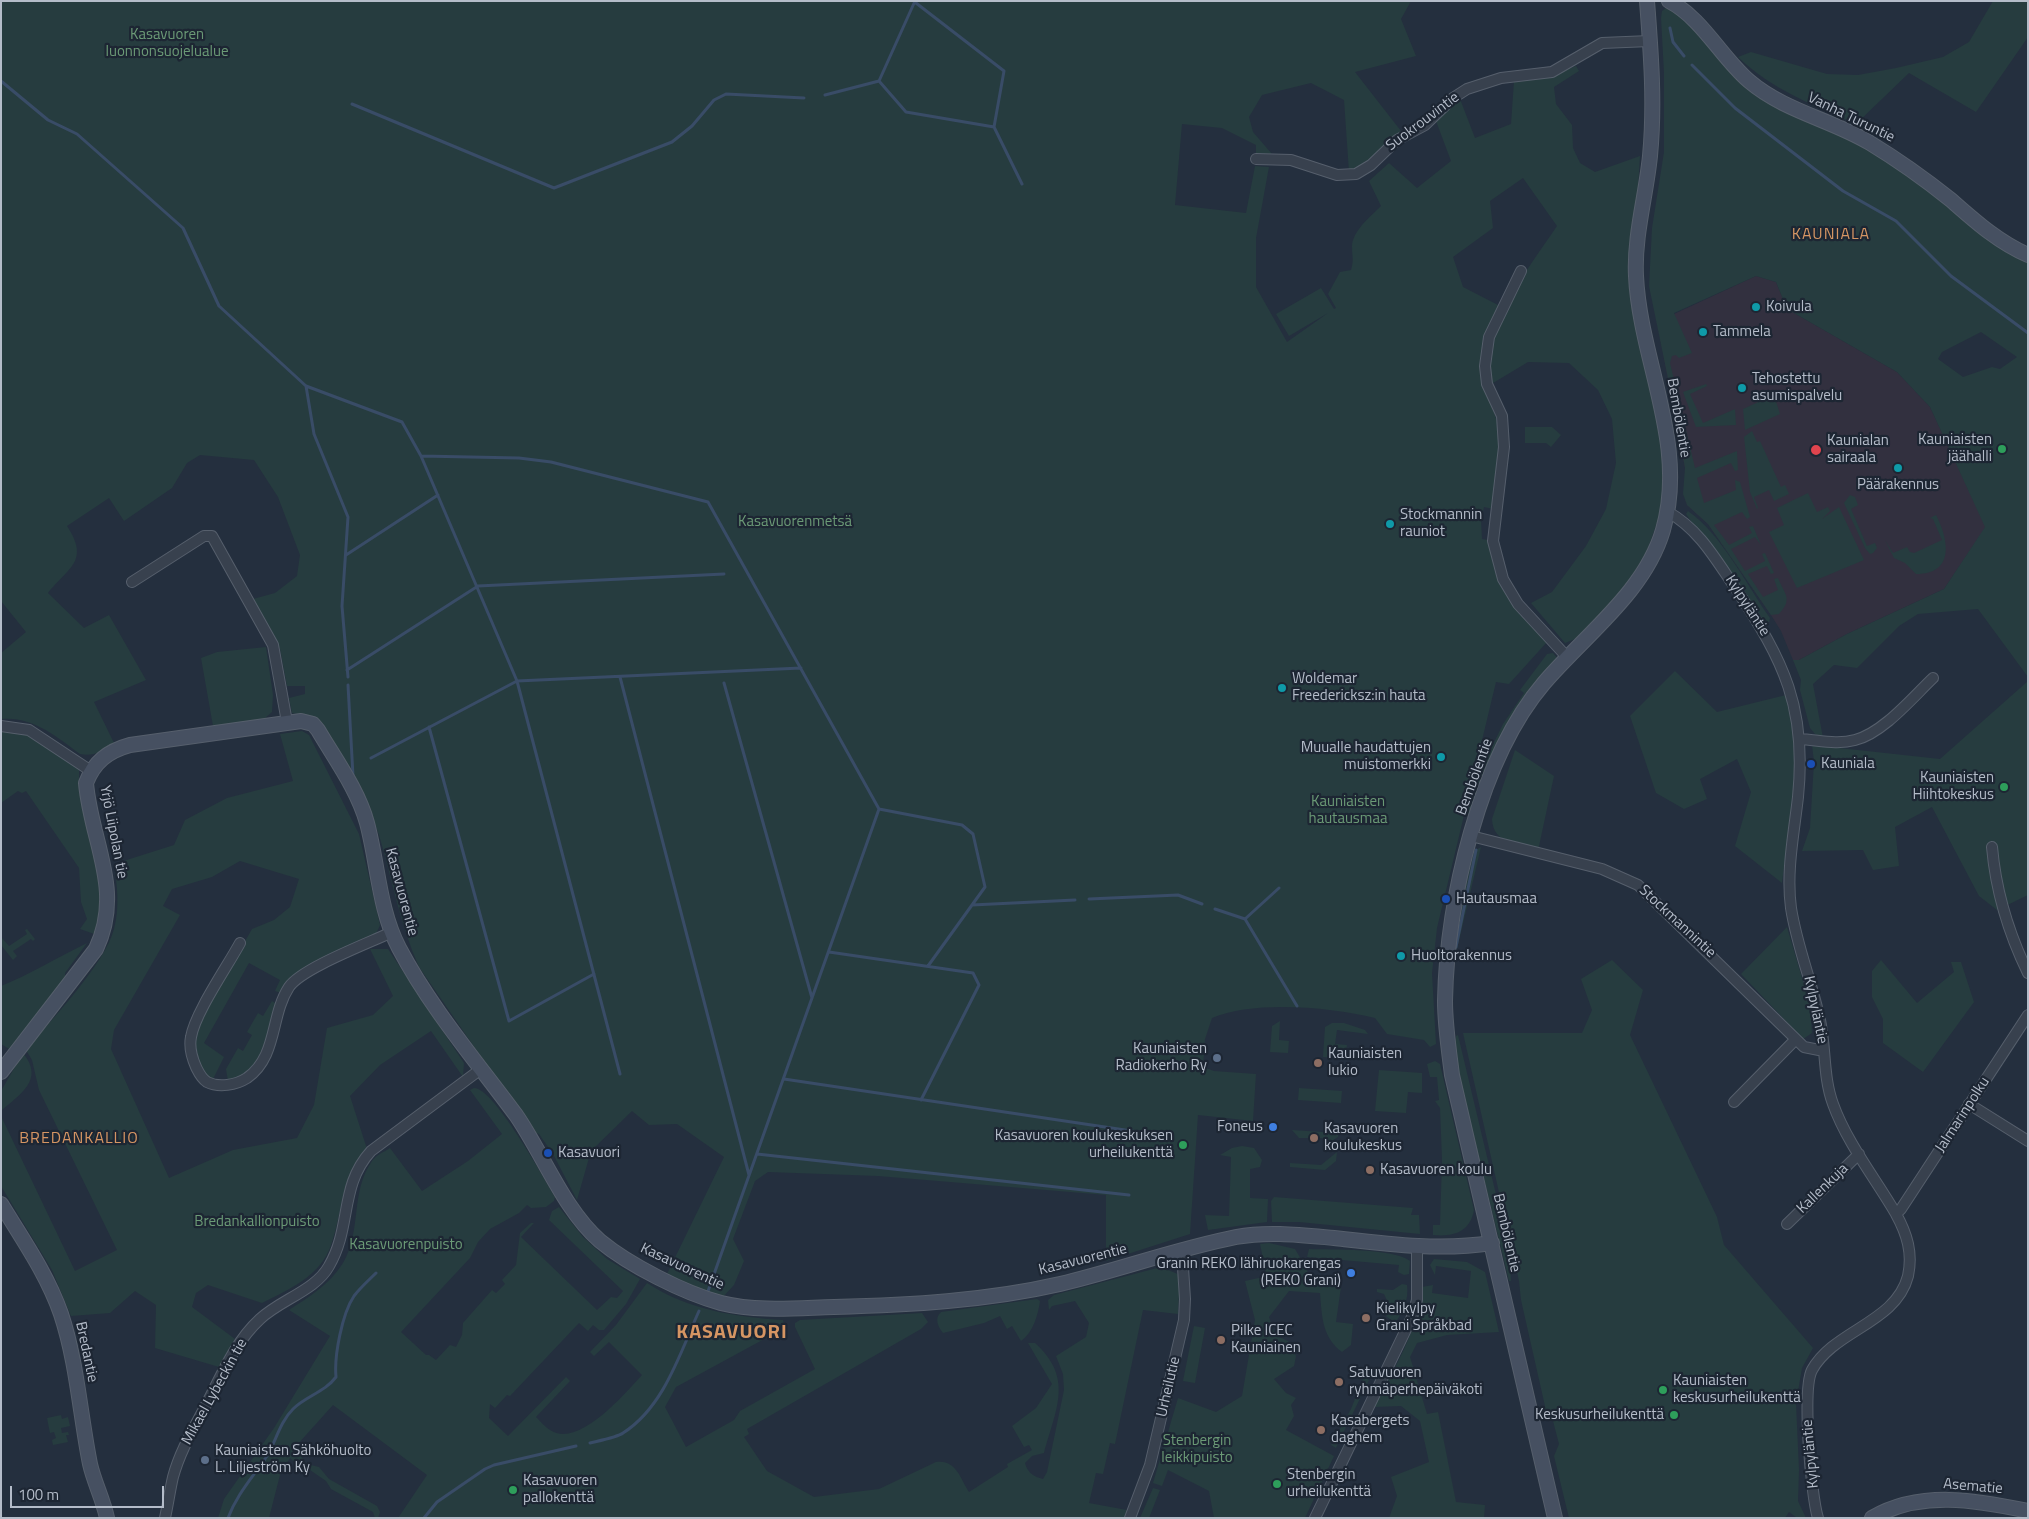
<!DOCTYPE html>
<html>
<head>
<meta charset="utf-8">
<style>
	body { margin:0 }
	#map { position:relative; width:2029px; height:1519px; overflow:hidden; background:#242f3e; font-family:"Titillium Web",sans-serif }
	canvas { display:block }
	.frame { position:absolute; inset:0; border:2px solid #b4bcc9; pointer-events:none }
	.scale { position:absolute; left:10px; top:1486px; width:154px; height:22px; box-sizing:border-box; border:2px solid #b4bcc9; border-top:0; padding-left:6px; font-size:15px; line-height:18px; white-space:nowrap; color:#b4bcc9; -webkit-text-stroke:4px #1d2633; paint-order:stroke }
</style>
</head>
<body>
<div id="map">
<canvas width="2029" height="1519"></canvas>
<div class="frame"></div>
<div class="scale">100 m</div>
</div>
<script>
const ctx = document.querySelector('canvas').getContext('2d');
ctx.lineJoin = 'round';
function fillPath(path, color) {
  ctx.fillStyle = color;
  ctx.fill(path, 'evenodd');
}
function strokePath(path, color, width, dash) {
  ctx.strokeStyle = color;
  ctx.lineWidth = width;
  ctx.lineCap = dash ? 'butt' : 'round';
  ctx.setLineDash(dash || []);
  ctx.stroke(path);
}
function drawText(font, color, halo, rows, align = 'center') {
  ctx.font = font + ' "Titillium Web",sans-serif';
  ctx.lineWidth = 4.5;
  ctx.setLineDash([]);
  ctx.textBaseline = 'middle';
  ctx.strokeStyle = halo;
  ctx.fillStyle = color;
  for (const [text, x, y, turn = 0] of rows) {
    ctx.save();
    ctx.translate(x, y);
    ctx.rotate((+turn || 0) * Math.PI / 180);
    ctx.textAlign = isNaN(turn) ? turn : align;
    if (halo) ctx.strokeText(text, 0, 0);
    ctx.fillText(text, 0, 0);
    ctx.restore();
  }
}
fillPath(new Path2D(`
	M1756,276l20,6 11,27 110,63 33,35 56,120 -42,62 -97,45 -48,26h-6l-12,-29 -10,-16 -63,-91 -21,-19 -2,-6v-31l-28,-146z`), '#32303f');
fillPath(new Path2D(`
	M1,1h1410l-10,18 15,37 -61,16 46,59 -27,27 -25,14 -5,-72 -33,-17 -49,12 -13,22 4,15 19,22 -16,-1v-8l-34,-17 -40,-4 -7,81 71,8 9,-47 14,1 -13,71v49l31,55 41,-29 -39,23 -13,-22 45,-26 13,21 2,-1 -8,-14 12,-22 11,-2c3,-9 1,-14 1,-23 0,-16 19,-31 29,-41l-12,-25 20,-18 28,25 34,-27 -15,-40 24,-22 15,39 36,-14 3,-43 31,-3 31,-12 3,5 -25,16 2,17 16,21 1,23 7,15 15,9 45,-16 -9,147 31,128 3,44 -5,39 -14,40 -17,26 -19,24 -35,35 -10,4 -34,-40 21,-11 34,-46 20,-37 10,-46 -4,-44 -14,-29 -29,-27 -41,-1 -35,21h-4c-6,-58 37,-111 68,-157l-34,-48 -33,23 3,27 -40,29 10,30 37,19c-11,22 -21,45 -18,70 3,19 15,37 17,56 3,24 0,53 -6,77l-9,-2 -3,13 1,19 6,1 7,32 21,35 31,35 -38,42 -13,-2 -59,246 -5,45 4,71 -6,3 -6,-7 -37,-6 -12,-16c-45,-11 -121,-18 -163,0l-7,21 -2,28 11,4 42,3 -3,47 -55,-6 -8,119 -84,27v-66l-228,-19 -110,-4 -13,9 -22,58 11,22 -10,24 -12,13 -55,-24 57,-117 -47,-33 -28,1 -17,-14 -41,40 -14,49 -24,-46 -14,-20 -6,-2 -114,-165c-19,-42 -27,-88 -40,-132 -12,-36 -38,-83 -62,-114l-9,-5 -16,-3 -3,-15 16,-4v-8h-18l-7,-37 -27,-50 22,-6 22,-17 3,-21 -22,-58 -24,-37 -54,-5 -13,8 -15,25 -48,33 -15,-23 -42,28c23,35 2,41 -19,67l36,35 25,-13 37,65 -52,22 21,43c-13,6 -22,12 -35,9 -24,-18 -48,-38 -79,-35v-66l25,-21 -25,-31z
	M1993,1h35v36l-52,75 -67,-39 -53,51c-42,-19 -84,-34 -118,-67l13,-5 76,22 31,1 38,-7 47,-11 26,-15z
	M1666,8l17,9 43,49 144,81 158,114v416l-50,-68 -60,5 -19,12 -42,42 -23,-3 -21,19 10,54 -8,-4 -5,-6 -10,-38 1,-10 -8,-20h6l48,-26 97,-45 41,-62 -55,-120 -33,-35 -110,-63 -11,-27 -20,-6 -82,37 18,40 -13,5 -3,-3 -4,1 -2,7 25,105 42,-17 1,19 -3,1 -4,-8 -34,15 7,25 32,-13 -1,-10 5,2 10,35 -3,2 -5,-7 -28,13 15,20 23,-12 -3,-6 4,-1 8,19 -6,-8 -24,12 14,22 20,-10 -3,-7 3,-1 9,20 -3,1 -4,-8 -19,8 15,23 15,-7 -4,-11 4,-1c7,17 15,21 1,36l-8,1 -63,-91 -21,-19 -4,-11 2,-26 -6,-36 -30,-146 3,-58 12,-76v-79l-3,-55 1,-7zM1981,332l36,25 -17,12 -8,-2 -29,10 -25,-18 4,-7z
	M1706,384l1,2 -17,8 13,29 32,-14 1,16 -40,2 -13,-35z
	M1774,395l6,19 -35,16 -2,-21z
	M1525,427h27l9,8 -10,12 -5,-4h-21z
	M1752,431l5,11 3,-1 21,46 4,-2 4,9 -15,7 -5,-11 -15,7 4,11 -1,1 -7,-17 -6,-55z
	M1808,493l9,19 11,-5 2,4 -8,8 17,-12 25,53 -67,28 -28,-56 15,-7 -7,-17z
	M1850,495l5,2 3,8 -7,4 16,37 8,-3 2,5 -4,5 -3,1 -5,-6 -21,-45z
	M1688,511c34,24 58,73 82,107l-1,4 -6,1 -77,-109z
	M1936,515c13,25 19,59 -20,59l-11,-11 -11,-5 -9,-18 8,13 14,-6 3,5 4,1 28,-13 -9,-21 -3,-1z
	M266,647l7,48 -1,17 -8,7 -51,7 -12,-68 16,-6z
	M1553,653l5,6 -85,156 -6,-1 15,-60 6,1 15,-31 21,-31 -4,-3 27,-36z
	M1675,671l42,41 69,-17c18,61 4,126 -4,188l-47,-37 16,-54 -14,-33 -37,20 7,20 -23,10 -28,-16 -26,-77z
	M2028,681v214l-31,15 -18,-14 -47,-89 -37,20 4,39 -26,4 -10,-20 -61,1 8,-23 4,-66 -2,-17 128,14z
	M1,730l27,3 51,35v24l9,25 16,82 -7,36 -17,-6 7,-10 -6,-17 -2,-34 -53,-77 -4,2 -4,-2 -17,12z
	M302,731l7,4 50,99 21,91 -4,9 -72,35 -23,24 -6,-2 5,-11 -31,-17 -45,80 20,14 -11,22h-4l-9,-13 -5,-20 2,-17 5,-12 50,-88 22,-9 16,-13 9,-28 -59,-18 -28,16 -40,12 -9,17 17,9 -66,115 -3,19 58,129 64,-28 64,-12 17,-33 13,-77 46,-13 20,-19 -23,-47h18l76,114 -1,14 -32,-46 -51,34 -30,31 17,53c-26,27 -24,63 -36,96 -10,31 -43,45 -69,58l-54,-18 -12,8 -4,14 43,32 -16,28 -64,-19 1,-43 -21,-14 -25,22 -39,3 -19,-46 -51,-84v-70l74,155 42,-21 -78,-160 -7,-30 -6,-10c25,-30 79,-86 88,-121 6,-22 3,-44 0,-65l60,-19 11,-25 42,-22 66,-17 -13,-47z
	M1515,750l39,26 -16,75c-20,-7 -45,-7 -46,-32z
	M1481,847l-24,102 -2,-1 4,-36 15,-61z
	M1787,927l23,78 2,28 -9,6 -62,-65z
	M27,929l8,10 -2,2 -2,-2 -18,12 4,5 -4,4 -12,-15v-8l8,9 18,-12 -2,-4z
	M87,943l-22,30v7l-54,70 -10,-6v-58c30,-12 57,-29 86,-43z
	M1612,960l31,30 -13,45 87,182 7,28 89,103 -11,20 -6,35 3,67 -1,31 8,17h-9l-8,-6 -4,6h-216l-15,-62 5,-12 -6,-23 -9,-4 1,-11 -24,-106 -2,-19 -56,-248h119l10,-23 -11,-31z
	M1881,960l36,43 37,-31 -3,-10h10l13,40 -51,70 -40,-29v-24l-11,-22v-26z
	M272,1001l6,4 -20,59 -16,13 -14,4 -2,-12 12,-21 5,3 9,-16 -5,-3 11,-19 5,3z
	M1280,1021l-1,19 10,1 -1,12 -18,-1 2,-26z
	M1344,1023l21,7 3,4 -31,-4 -2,14 12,1 -2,14 -22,-2 2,-30 7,-4z
	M1458,1035l51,214 2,32h-2l-51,-209 -4,-27 2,-9z
	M23,1053c22,27 -3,41 -22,58v-20z
	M1435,1061l5,3 34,146c-4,22 -20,27 -41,25v-10h7l2,-65 -2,-52 -5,-7 4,-1 -2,-23h-7l-3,-13z
	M1379,1070l43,3v20l-14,-1 -2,21 -31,-2z
	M474,1088c20,0 69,89 81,109l-1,4 -8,6 -15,1 -4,-3 -8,8 -29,16 -12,13 -8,16 -69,74 25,23h3l7,5 14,-15 6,2 6,-12 1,-12 29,-33 4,3 9,-9 -3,-4 14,-15 4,-32 11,-10h3l-13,14 76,73 14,-13 6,1 6,-7 -74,-71 3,-9 7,-4 24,30 24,22 33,20 -14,25 -22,26h-5l-6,-5 -5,6 -9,-8 -69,73 -3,-1 -12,13 -5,-4 -1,14 19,18 58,-59 4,4 -34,36c4,4 9,10 14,13 29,19 75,-37 92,-55l-33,-33 -15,14 -4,-4 26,-27 31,-42c41,27 89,34 136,37l2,8 -6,3 -103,56 -11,20 21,40 48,-27 6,-9 75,-42 -20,-42v-4l5,-3 122,-7 6,9 -7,7 -174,100 2,5 -5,3 23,34 47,26 65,-8 57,-27c20,-3 24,16 33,30l39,-25 -1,-3 25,-14 -3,-5 -5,2 -12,-21 24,-18 16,-24 -24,-41h7c39,35 21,66 9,110l-12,3 -7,7c2,9 9,14 18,16l4,-7 17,-82 -1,-16 -7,-18 30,-19 3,-14 -14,-22 -23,5 -3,4 -1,-10 6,-5 107,-28 19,8 -2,39 -35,-4 -28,134 -5,-1 -7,31 -7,-1 -7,30 38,7 -3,8h-726l29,-43 -94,-70 -36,40 3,10 7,9 12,3 10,12 48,27 3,6 -2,6h-3l-2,-6 -42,-23 -5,-8 -16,-11 -5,2 -15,-14 -10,17 -11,43h-51l6,-19 50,-71 56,-92 -41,-26c20,-13 41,-26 54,-47 19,-32 7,-71 29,-102 4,-6 12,-9 18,-13l32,43 46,-30 34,-27 -32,-44z
	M1299,1088l43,3 -1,12 -43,-3z
	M1292,1130l46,3v4l-6,4 -11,-3h-22z
	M1242,1146l12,2 8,12 -2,7 -10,2v29l18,1 -1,23 -59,8 -3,-15 24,1 2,-59 -11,-2 12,-7z
	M1337,1152l-1,9 -11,9 -35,-3v-4l31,2z
	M1274,1197l139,11 -2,7h8l1,19 -121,-12h-27l-1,-21z
	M1269,1243l26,6 12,20 2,14 32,4 -5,35 17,2 -2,21 -9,7c-20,-15 -20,-35 -22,-59l-31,-2 -20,26 6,18 15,7 6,14 -2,10 -20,13 12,14 10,5 -5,7 3,11 -8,14 48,26 -29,62h-91l-5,-27 -41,-21 -6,16 -9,-3 25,-85 38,14 26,-16 13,-76 -10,-39 18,-4 3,-4 -6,-29z
	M1309,1249c22,1 85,-1 101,12l-1,13 -5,1 -6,-3 1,-7 -92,-8z
	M1434,1259l33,3 18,10 14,60 -52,3 -30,8 -7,14 17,57 11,-2 18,90 29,3 -1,13h-95l8,-22 -6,-19 38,-15 -9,-41 -19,-15 -27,1c20,-38 44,-76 48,-120l11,-2 -1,8 36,5 3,-27 -35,-5 -1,9 -5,-10z
	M1402,1284l5,1c2,15 -4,27 -12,38l-9,-7 2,-13 -4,-9 -7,-2v-3l16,1z
	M1037,1299l3,2c-2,14 -7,32 -19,40l-9,-15 -5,3 -7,-13 -16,7 -41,10c-5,-6 -9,-15 -2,-21z
	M1194,1326l11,2 -10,55 -12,-2z
	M1354,1373h6l9,7 -33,68 -5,-3 20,-36 12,-30z
	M61,1415l1,4 6,-2 2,9 -9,2 1,5 6,-1 1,3h-3l2,7 -15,3 -1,-5 4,-2 -2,-6 -4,1 -3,-15z
	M1153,1488l7,2 -11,28h-9z`), '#263c3f');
strokePath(new Path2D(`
	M1670,28l3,14 11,14
	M1692,65l43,43 108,83 53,30 55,55 77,57
	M1,81l47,39 29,14 106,94 36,78 87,80 96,36 19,34 98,2 32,4 157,40 171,307 -172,485
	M879,81l27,31 88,15 10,-56 -88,-68
	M825,95l54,-14 36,-80
	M352,104l202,84 118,-46 20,-16 22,-26 12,-6 78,4
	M994,127l28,57
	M306,386l8,48 34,83 -6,89 6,71
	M421,456l96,225 103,393
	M346,555l92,-60
	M347,670l131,-84 246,-12
	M620,677l129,498
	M724,683l88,315
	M348,685l5,91
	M429,727l80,294 85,-47
	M371,758l146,-77 284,-13
	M879,809l83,16 11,9 12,53 -57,79
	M1089,899l89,-4 24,9
	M972,905l103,-5
	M1215,909l30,10 34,-31
	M1245,919l52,87
	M1456,947l20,-97
	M829,952l144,21 6,12 -58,115
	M784,1079l361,54
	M757,1154l372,41
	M590,1443c8,-2 28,-6 33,-10 41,-26 57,-80 76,-122
	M228,1518c9,-24 25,-41 39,-62 9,-15 13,-34 26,-47 13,-13 32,-17 43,-32 -2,-21 6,-63 18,-81 6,-8 15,-16 22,-23
	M424,1518l13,-16 48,-33 9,-4 82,-19`), '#394c67', 3);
const street = new Path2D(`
	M1256,159l35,1 46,15 19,-1 15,-9 26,-25 28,-15 28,-27 14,-9 34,-11 51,-6 50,-29 48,-2
	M1521,271l-32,66 -4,29 2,18 15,32 2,31 -11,94 10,38 15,25 49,53
	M1668,512c31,17 48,48 68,77 48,72 71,119 62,208 -4,36 -12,75 -7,111 6,39 21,74 29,112 6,28 3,57 13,84 14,39 42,74 63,110 11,20 17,39 12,62 -12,47 -74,54 -96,94 -10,19 -1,126 6,148
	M132,582l72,-46h8l61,109 14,77
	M1,726l28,4 62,41
	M1800,739c18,1 37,6 55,1 28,-7 57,-42 78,-62
	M1471,836l131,33 36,16 166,162 20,4
	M1992,847c4,46 16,85 36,126
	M240,943c-13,24 -45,70 -49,94 -2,10 1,21 5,30 3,6 5,11 11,15 12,6 29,3 40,-4 31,-22 23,-62 42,-91 13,-19 80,-44 103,-55
	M1734,1102l61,-62
	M1969,1104l59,37
	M1896,1214l5,-5 127,-194
	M1787,1224l72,-70
	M165,1518c3,-14 5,-28 8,-41 7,-26 21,-49 33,-72 16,-31 29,-63 54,-86 20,-19 56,-29 69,-53 23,-39 10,-80 42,-115l110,-82
	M1130,1518l20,-53 34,-145 1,-21 -3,-47
	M1315,1518l97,-201 5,-17v-53`);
const secondary = new Path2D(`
	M1669,1c33,17 52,56 80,80 35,30 83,39 121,62 28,17 56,37 81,57 24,21 47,42 77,55
	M1,1072l95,-123c28,-59 -5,-107 -10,-166 8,-21 22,-32 44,-38l171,-24 12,3 5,6c17,29 40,60 49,93 11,41 12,87 32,125 31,59 77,113 117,167 27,39 48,95 84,126 29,24 84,52 121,62 36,9 76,5 113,4 75,-2 152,-6 226,-23 59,-14 116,-35 176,-47 32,-6 65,-2 98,1 53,6 105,13 158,5
	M1,1204c22,36 46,70 60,110 16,48 19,100 29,150 4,18 13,35 17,54
	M1555,1518l-103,-443c-3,-24 -7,-50 -7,-74 2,-100 34,-242 99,-318 41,-48 101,-91 119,-153 25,-86 -23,-169 -27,-254 -2,-40 10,-80 14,-120 5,-52 1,-103 -3,-155
	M1872,1518c48,-28 104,-18 156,-7`);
strokePath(street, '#565f6c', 12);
strokePath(secondary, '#565f6c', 16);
strokePath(street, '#38414e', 10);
strokePath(secondary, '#465061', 14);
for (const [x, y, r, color] of [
	[1756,307,5,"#0f9aa8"],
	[1703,332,5,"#0f9aa8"],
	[1742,388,5,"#0f9aa8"],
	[2002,449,5,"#2e9e5b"],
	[1816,450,6,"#e0444e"],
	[1898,468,5,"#0f9aa8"],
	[1390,524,5,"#0f9aa8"],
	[1282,688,5,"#0f9aa8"],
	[1441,757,5,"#0f9aa8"],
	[1811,764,5,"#1a4fb4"],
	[2004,787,5,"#2e9e5b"],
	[1446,899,5,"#1a4fb4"],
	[1401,956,5,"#0f9aa8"],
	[1217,1058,5,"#5c6f8a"],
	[1318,1063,5,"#8d6e63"],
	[1273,1127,5,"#3f7fe0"],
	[1314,1138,5,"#8d6e63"],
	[1183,1145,5,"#2e9e5b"],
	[548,1153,5,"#1a4fb4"],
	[1370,1170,5,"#8d6e63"],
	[1351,1273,5,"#3f7fe0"],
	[1366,1318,5,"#8d6e63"],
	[1221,1340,5,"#8d6e63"],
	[1339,1382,5,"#8d6e63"],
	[1663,1390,5,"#2e9e5b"],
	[1674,1415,5,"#2e9e5b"],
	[1321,1430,5,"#8d6e63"],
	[205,1460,5,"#5c6f8a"],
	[1277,1484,5,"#2e9e5b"],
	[513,1490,5,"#2e9e5b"]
]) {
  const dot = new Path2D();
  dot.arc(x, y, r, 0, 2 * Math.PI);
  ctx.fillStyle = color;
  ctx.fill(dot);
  strokePath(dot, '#1d2633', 2);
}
drawText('15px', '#6b9a76', '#1d2633', [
	["Kasavuoren",167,35],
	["luonnonsuojelualue",167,52],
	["Kasavuorenmetsä",795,522],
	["Kauniaisten",1348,802],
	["hautausmaa",1348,819],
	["Bredankallionpuisto",257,1222],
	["Kasavuorenpuisto",406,1245],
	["Stenbergin",1197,1441],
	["leikkipuisto",1197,1458]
]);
drawText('15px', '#b4bcc9', '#1d2633', [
	["Vanha Turuntie",1851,118,26],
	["Suokrouvintie",1423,122,-37],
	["Bembölentie",1678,418,80],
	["Kylpyläntie",1747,606,57],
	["Bembölentie",1475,777,-70],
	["Yrjö Liipolan tie",113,832,79],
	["Kasavuorentie",401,892,75],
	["Stockmannintie",1677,922,43],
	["Kylpyläntie",1815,1010,78],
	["Jalmarinpolku",1963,1115,-57],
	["Kallenkuja",1823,1189,-44],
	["Bembölentie",1506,1233,77],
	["Kasavuorentie",1083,1260,-14],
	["Kasavuorentie",682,1267,25],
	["Bredantie",86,1352,78],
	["Urheilutie",1169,1387,-77],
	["Mikael Lybeckin tie",215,1392,-61],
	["Kylpyläntie",1811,1454,-95],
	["Asematie",1973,1487,5]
]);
drawText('15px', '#b4bcc9', '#1d2633', [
	["Koivula",1766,307],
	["Tammela",1713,332],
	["Tehostettu",1752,379],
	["asumispalvelu",1752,396],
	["Kauniaisten",1992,440,"right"],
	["jäähalli",1992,457,"right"],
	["Kaunialan",1827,441],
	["sairaala",1827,458],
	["Päärakennus",1898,485,"center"],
	["Stockmannin",1400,515],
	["rauniot",1400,532],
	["Woldemar",1292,679],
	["Freedericksz:in hauta",1292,696],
	["Muualle haudattujen",1431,748,"right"],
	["muistomerkki",1431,765,"right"],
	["Kauniala",1821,764],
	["Kauniaisten",1994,778,"right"],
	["Hiihtokeskus",1994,795,"right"],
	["Hautausmaa",1456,899],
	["Huoltorakennus",1411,956],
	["Kauniaisten",1207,1049,"right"],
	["Radiokerho Ry",1207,1066,"right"],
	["Kauniaisten",1328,1054],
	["lukio",1328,1071],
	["Foneus",1263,1127,"right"],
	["Kasavuoren",1324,1129],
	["koulukeskus",1324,1146],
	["Kasavuoren koulukeskuksen",1173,1136,"right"],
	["urheilukenttä",1173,1153,"right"],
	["Kasavuori",558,1153],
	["Kasavuoren koulu",1380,1170],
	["Granin REKO lähiruokarengas",1341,1264,"right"],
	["(REKO Grani)",1341,1281,"right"],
	["Kielikylpy",1376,1309],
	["Grani Språkbad",1376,1326],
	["Pilke ICEC",1231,1331],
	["Kauniainen",1231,1348],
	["Satuvuoren",1349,1373],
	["ryhmäperhepäiväkoti",1349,1390],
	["Kauniaisten",1673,1381],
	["keskusurheilukenttä",1673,1398],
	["Keskusurheilukenttä",1664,1415,"right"],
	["Kasabergets",1331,1421],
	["daghem",1331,1438],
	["Kauniaisten Sähköhuolto",215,1451],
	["L. Liljeström Ky",215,1468],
	["Stenbergin",1287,1475],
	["urheilukenttä",1287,1492],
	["Kasavuoren",523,1481],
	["pallokenttä",523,1498]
], 'left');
ctx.letterSpacing = '1px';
drawText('16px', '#d59563', '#1d2633', [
	["KAUNIALA",1831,235],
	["BREDANKALLIO",79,1139]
]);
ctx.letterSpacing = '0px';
ctx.letterSpacing = '1px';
drawText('bold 20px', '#d59563', '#1d2633', [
	["KASAVUORI",732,1333]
]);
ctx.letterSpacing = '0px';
</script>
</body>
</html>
